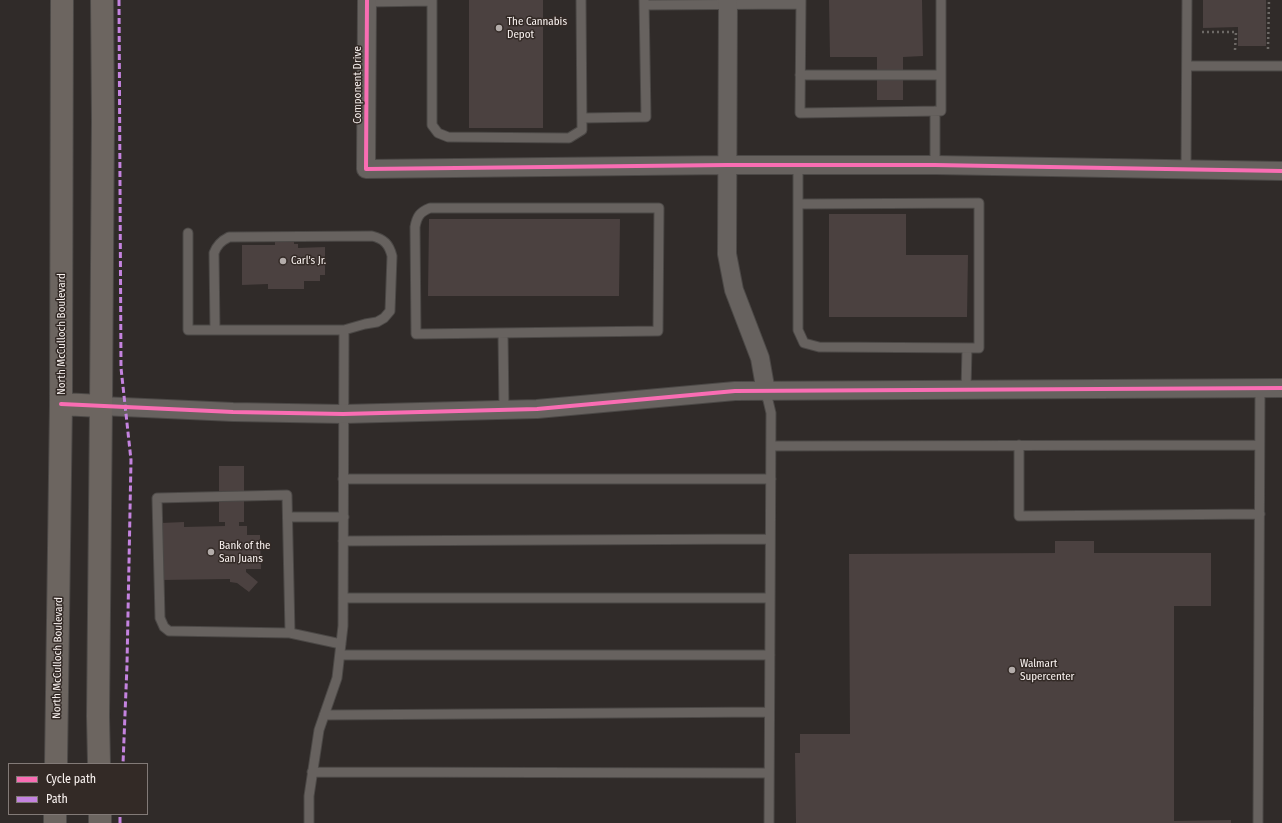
<!DOCTYPE html>
<html>
<head>
<meta charset="utf-8">
<style>
	body { margin:0 }
	#map { position:relative; width:1282px; height:823px; overflow:hidden; background:#302b29; font-family:"Fira Sans Condensed",sans-serif }
	canvas { display:block }
	.legend { position:absolute; left:8px; top:763px; width:140px; height:52px; box-sizing:border-box; background:#332a26; border:1px solid #827a77; margin:0; padding:5px 7px; list-style:none; font-size:12px; color:#f9f2f0 }
	.legend li { display:flex; align-items:center; gap:8px; height:20px }
	.legend b { width:20px; border:1px solid #827a77 }
</style>
</head>
<body>
<div id="map">
<canvas width="1282" height="823"></canvas>
<ul class="legend">
<li><b style="height:5px;background:#f96db3"></b>Cycle path</li>
<li><b style="height:5px;background:#c483df"></b>Path</li>
</ul>
</div>
<script>
const ctx = document.querySelector('canvas').getContext('2d');
ctx.lineJoin = 'round';
function fillPath(path, color) {
  ctx.fillStyle = color;
  ctx.fill(path, 'evenodd');
}
function strokePath(path, color, width, dash) {
  ctx.strokeStyle = color;
  ctx.lineWidth = width;
  ctx.lineCap = dash ? 'butt' : 'round';
  ctx.setLineDash(dash || []);
  ctx.stroke(path);
}
function drawText(font, color, halo, rows, align = 'center') {
  ctx.font = font + ' "Fira Sans Condensed",sans-serif';
  ctx.lineWidth = 3;
  ctx.setLineDash([]);
  ctx.textBaseline = 'middle';
  ctx.strokeStyle = halo;
  ctx.fillStyle = color;
  for (const [text, x, y, turn = 0] of rows) {
    ctx.save();
    ctx.translate(x, y);
    ctx.rotate((+turn || 0) * Math.PI / 180);
    ctx.textAlign = isNaN(turn) ? turn : align;
    if (halo) ctx.strokeText(text, 0, 0);
    ctx.fillText(text, 0, 0);
    ctx.restore();
  }
}
fillPath(new Path2D(`
	M469,0h74v128h-74z
	M829,0h93l1,56 -20,1v43h-26v-43h-47z
	M1203,0h63v46h-28v-19l-35,1z
	M829,214h77v41h62l-1,62h-138z
	M429,219h191l-1,77h-191z
	M275,242h19v2h4v4l27,-1v28h-5v6h-16v8h-36v-5l-26,1v-40h33z
	M219,466h25v56h-5v4h8v9h13l1,34h-15v3l12,10 -9,10 -12,-9 -7,-1v-3l-69,1v-57l23,-1v5l41,-1v-4h-6z
	M1055,541h39v12h117v53h-37v215l57,-1v3h-435l-1,-70h5v-19h50l-1,-180 206,-1z`), '#4b4140');
const lane = new Path2D(`
	M432,0v125l6,8 10,4 121,1 13,-8 -1,-130
	M801,0l-1,113 141,-2v-111
	M367,2l65,-1
	M644,5l157,-1
	M1187,66h95
	M800,75h141
	M582,118l64,-1 -2,-117
	M935,165v-54
	M1186,169l1,-169
	M798,204l181,-1v145l-160,-1 -15,-4 -6,-13v-165
	M430,208h229l-1,123 -242,3 -1,-107c2,-11 5,-15 15,-19z
	M188,233v97h156l-1,296 -6,52 -18,52 -10,66v27
	M215,330l-1,-77c3,-8 7,-12 15,-16l143,-1c12,3 17,8 20,20l-2,55 -6,7 -7,4 -12,2 -21,6
	M503,333l1,77
	M966,390l1,-42
	M766,392l5,21 -2,410
	M1019,445v71l241,-2
	M771,446l488,-1
	M343,479h428
	M288,517h56
	M343,541l427,-2
	M343,598h427
	M290,633l-3,-138 -130,3 3,120 4,9 5,4 121,2 51,11
	M340,655h430
	M324,715l445,-3
	M312,772l457,1
	M1258,823l2,-435`);
const street = new Path2D(`
	M367,0l-1,169 361,-4h208l347,6
	M728,0l-1,254 7,36 26,68 6,34
	M101,406l132,6 110,2 194,-5 198,-18 547,-3`);
const secondary = new Path2D(`
	M61,404l40,2
	M56,764l5,-360 1,-404
	M99,764l-1,-48 3,-310 2,-286 -1,-120
	M100,814v9
	M55,823v-9`);
strokePath(lane, '#4b4846', 11);
strokePath(street, '#4b4846', 20);
strokePath(secondary, '#4b4846', 24);
strokePath(new Path2D(`
	M1202,32h34l-1,18h2
	M1268,49l1,-49`), '#6d6966', 2.5, [2, 3]);
strokePath(lane, '#67625f', 9);
strokePath(street, '#67625f', 18);
strokePath(secondary, '#6c6560', 22);
strokePath(new Path2D(`
	M119,0l2,368 10,92 -4,205 -4,99
	M120,823v-9`), '#c483df', 3, [6, 3]);
strokePath(new Path2D(`
	M367,0l-1,169 361,-4h208l347,6
	M61,404l172,8 110,2 194,-5 198,-18 547,-3`), '#f96db3', 4);
for (const [x, y, r, color] of [
	[499,28,4,"#b3acaa"],
	[283,261,4,"#b3acaa"],
	[211,552,4,"#b3acaa"],
	[1012,670,4,"#b3acaa"]
]) {
  const dot = new Path2D();
  dot.arc(x, y, r, 0, 2 * Math.PI);
  ctx.fillStyle = color;
  ctx.fill(dot);
  strokePath(dot, '#332a26', 1.5);
}
drawText('11px', '#f9f2f0', '#332a26', [
	["The Cannabis",507,22],
	["Depot",507,35],
	["Carl's Jr.",291,261],
	["Bank of the",219,546],
	["San Juans",219,559],
	["Walmart",1020,664],
	["Supercenter",1020,677]
], 'left');
drawText('11px', '#f9f2f0', '#332a26', [
	["Component Drive",358,85,-90],
	["North McCulloch Boulevard",62,334,-90],
	["North McCulloch Boulevard",58,658,-89]
]);
</script>
</body>
</html>
